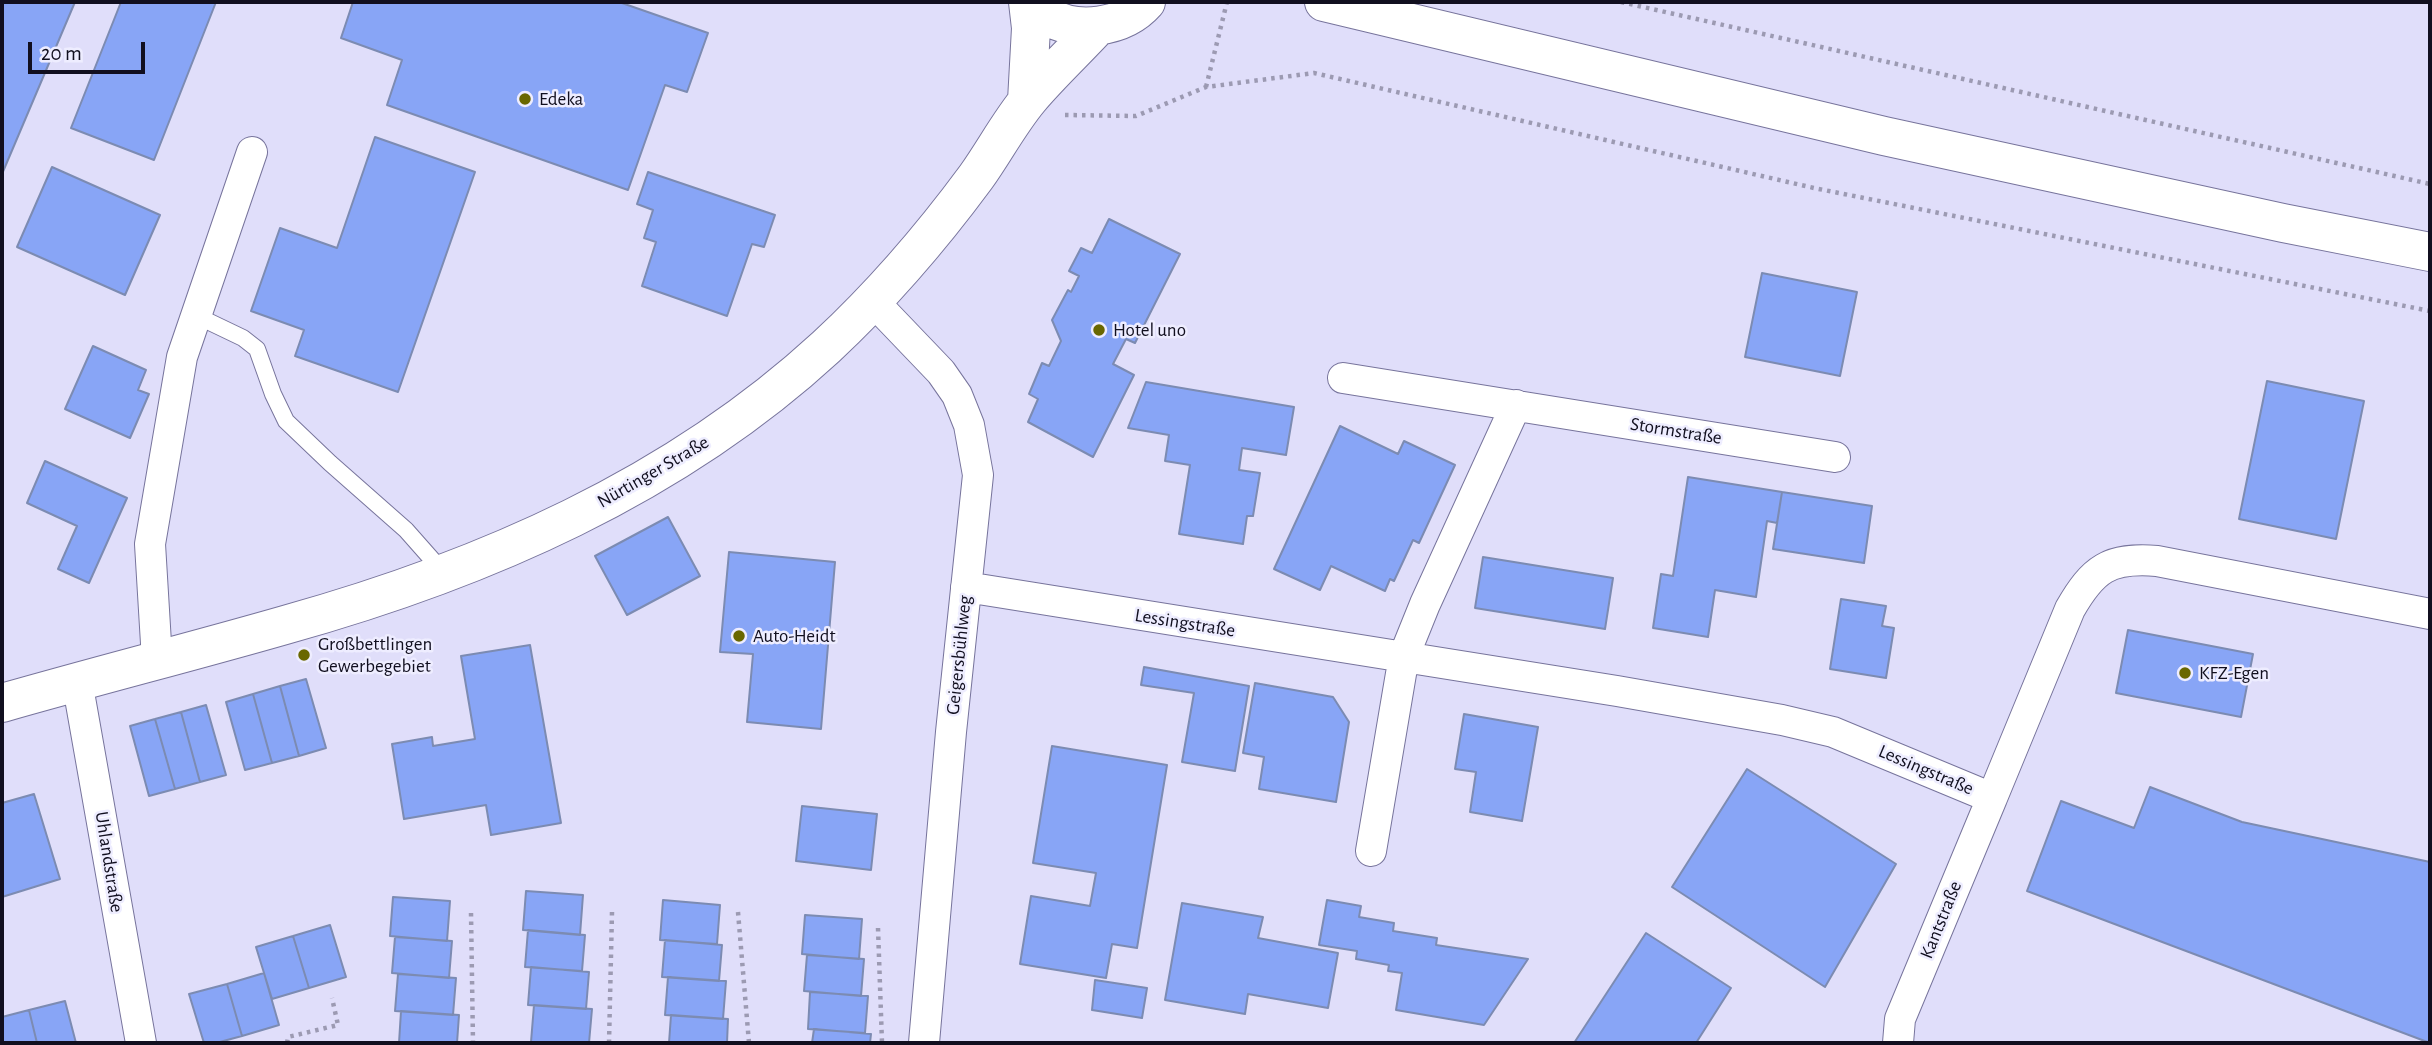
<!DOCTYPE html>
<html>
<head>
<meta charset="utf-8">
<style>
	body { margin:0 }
	#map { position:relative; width:2432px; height:1045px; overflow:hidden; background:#e0defa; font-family:"Alegreya Sans",sans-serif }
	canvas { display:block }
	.frame { position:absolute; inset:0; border:4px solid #110f1f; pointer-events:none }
	.scale { position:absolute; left:28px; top:42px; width:117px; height:32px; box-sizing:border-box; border:4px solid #110f1f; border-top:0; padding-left:9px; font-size:21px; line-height:24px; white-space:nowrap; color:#110f1f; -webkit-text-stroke:5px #eeedff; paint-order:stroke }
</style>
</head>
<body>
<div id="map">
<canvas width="2432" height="1045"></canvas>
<div class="frame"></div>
<div class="scale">20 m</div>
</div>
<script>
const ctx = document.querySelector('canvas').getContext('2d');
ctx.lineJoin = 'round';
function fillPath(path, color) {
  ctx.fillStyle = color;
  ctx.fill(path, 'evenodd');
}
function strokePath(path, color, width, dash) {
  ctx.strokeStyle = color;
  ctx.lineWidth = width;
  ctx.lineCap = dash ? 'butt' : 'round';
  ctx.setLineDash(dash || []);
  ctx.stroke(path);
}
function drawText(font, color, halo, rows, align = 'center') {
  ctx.font = font + ' "Alegreya Sans",sans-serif';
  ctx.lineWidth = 5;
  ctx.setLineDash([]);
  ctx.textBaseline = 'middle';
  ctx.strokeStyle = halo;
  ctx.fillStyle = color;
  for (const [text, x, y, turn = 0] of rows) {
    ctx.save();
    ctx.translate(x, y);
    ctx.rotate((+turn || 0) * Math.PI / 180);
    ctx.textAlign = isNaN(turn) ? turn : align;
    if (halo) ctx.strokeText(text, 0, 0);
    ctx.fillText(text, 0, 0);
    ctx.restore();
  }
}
const building = new Path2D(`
	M2,2h73l-73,172z
	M121,2h95l-62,158 -83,-32z
	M353,2h266l89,31 -21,59 -22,-7 -37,105 -241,-85 15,-45 -61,-22z
	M375,137l100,35 -77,220 -103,-36 9,-26 -53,-19 29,-83 57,20z
	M52,167l108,48 -35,80 -108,-48z
	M648,172l127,43 -11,32 -12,-3 -25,72 -85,-30 14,-44 -12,-4 9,-28 -16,-6z
	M1109,219l71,35 -45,89 -9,-4 -13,25 21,11 -41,82 -65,-35 10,-23 -9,-5 13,-31 7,3 12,-25 -9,-21 16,-30 3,2 8,-16 -10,-5 12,-23 11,5z
	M1762,273l95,19 -17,84 -95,-19z
	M93,346l53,24 -8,20 11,4 -19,44 -65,-29z
	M2267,381l97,20 -28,138 -97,-20z
	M1146,382l148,25 -8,48 -44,-7 -3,22 21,3 -7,43h-6l-4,28 -64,-10 11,-69 -25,-4 4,-26 -41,-7z
	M1340,426l58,28 6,-13 51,24 -36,78 -6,-3 -19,41 -4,-2 -5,12 -54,-25 -11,24 -46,-21z
	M45,461l82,37 -38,85 -31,-14 19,-43 -50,-23z
	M1688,477l94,15 -5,31 -10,-2 -11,76 -41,-7 -7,47 -55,-9 8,-54 12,2z
	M1782,492l90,14 -8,57 -91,-14z
	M668,517l32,59 -73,39 -32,-59z
	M729,552l106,10 -14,167 -74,-7 6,-68 -33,-2z
	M1483,557l130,21 -8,51 -130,-21z
	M1841,599l45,7 -4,20 12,2 -8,50 -56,-9z
	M2128,630l125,24 -12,63 -125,-24z
	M530,645l31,178 -70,12 -5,-30 -82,14 -12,-75 40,-7 1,9 42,-7 -14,-83z
	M1144,667l105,19 -14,85 -53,-9 12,-69 -53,-8z
	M306,679l20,69 -27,8 -19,-70z
	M1255,683l78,14 16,25 -13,80 -77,-13 5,-32 -21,-4z
	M280,686l19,70 -27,7 -19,-69z
	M253,694l19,69 -27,7 -19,-68z
	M206,705l20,70 -26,7 -19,-70z
	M181,712l19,70 -25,7 -20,-70z
	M1464,714l74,13 -16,94 -52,-9 6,-40 -21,-3z
	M155,719l20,70 -26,7 -19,-70z
	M1052,746l115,19 -30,183 -25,-4 -6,34 -86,-14 11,-68 59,10 6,-33 -63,-10z
	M1747,769l149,95 -71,123 -153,-100z
	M2150,787l92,35 188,40v181l-403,-152 34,-90 73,27z
	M34,794l26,85 -58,18v-94z
	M802,806l75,8 -6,56 -75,-9z
	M526,891l57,4 -3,40 -57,-5z
	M393,897l57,4 -3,40 -57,-5z
	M663,900l57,5 -3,39 -57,-4z
	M1327,900l34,6 -2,11 35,6 -1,8 44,7 -1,7 92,14 -44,66 -88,-15 6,-37 -14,-2 1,-6 -33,-6 1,-8 -38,-6z
	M1182,903l81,14 -5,21 80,15 -10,55 -80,-14 -3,20 -80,-14z
	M805,915l57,4 -3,40 -57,-5z
	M330,925l16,52 -37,11 -16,-52z
	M528,930l57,5 -3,36 -57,-4z
	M1646,933l85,55 -35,55h-122z
	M293,936l16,52 -37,11 -16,-52z
	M395,937l57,4 -3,37 -57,-5z
	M665,940l57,5 -3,36 -57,-4z
	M807,955l57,4 -3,37 -57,-5z
	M531,967l58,5 -3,37 -58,-4z
	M264,973l15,52 -37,11 -15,-52z
	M398,974l58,4 -3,37 -58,-4z
	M668,977l58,4 -3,38 -58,-4z
	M1095,980l52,8 -5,30 -50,-8z
	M227,984l15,52 -26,7h-12l-15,-49z
	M810,992l58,4 -3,37 -57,-4z
	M65,1001l11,42h-39l-8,-33z
	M534,1005l58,4 -3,34 -58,-1z
	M29,1010l8,33h-35v-26z
	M401,1011l58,4 -2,28h-58z
	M671,1015l57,4 -1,24h-58z
	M814,1029l57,5 -1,9h-58z`);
fillPath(building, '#88a5f6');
strokePath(building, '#7c8bb2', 2);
const lane = new Path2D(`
	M195,315l48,23 14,11 16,45 13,27 44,42 76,67 38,43`);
const street = new Path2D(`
	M873,301l68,71 16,23 12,30 9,50 -27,257 -27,311
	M1343,378l492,79
	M966,587l651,104 165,29 51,12 159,66 78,-189c23,-40 39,-52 87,-48l273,53
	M157,660l-7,-116 32,-187 70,-205
	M77,681l64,362
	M1371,851l33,-195 21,-52 91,-199
	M1898,1043l2,-24 92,-221`);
const secondary = new Path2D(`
	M1029,2c6,4 12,10 18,14 30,18 76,12 99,-14
	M1324,2l560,134 399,87 147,29
	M1027,101l4,-73 -3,-26
	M2,703c94,-27 189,-51 283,-78 197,-55 389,-138 541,-278 56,-52 105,-109 150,-170 18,-25 33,-54 53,-78 21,-25 46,-48 69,-73`);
strokePath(lane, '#77749c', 18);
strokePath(street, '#77749c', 32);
strokePath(secondary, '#77749c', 40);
strokePath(new Path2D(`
	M1621,2l809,182
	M1206,87l21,-85
	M1065,115l71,1 70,-29 108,-14 500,115 616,123
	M738,912l11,131
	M471,913l2,130
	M878,928l4,115
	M287,1043l1,-6 50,-12 -6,-27
	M609,1043l3,-131`), '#9c9ab2', 4.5, [3.5, 5]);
strokePath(lane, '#fff', 16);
strokePath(street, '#fff', 30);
strokePath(secondary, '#fff', 38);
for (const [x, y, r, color] of [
	[525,99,7,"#696700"],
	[1099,330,7,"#696700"],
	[739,636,7,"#696700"],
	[304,655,7,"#696700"],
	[2185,673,7,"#696700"]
]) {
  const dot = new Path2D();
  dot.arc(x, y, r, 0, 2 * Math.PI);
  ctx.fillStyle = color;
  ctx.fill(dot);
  strokePath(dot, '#eeedff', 2.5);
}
drawText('19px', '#110f1f', '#eeedff', [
	["Edeka",539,99],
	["Hotel uno",1113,330],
	["Auto-Heidt",753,636],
	["Großbettlingen",318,644],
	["Gewerbegebiet",318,666],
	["KFZ-Egen",2199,673]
], 'left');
drawText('19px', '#110f1f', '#eeedff', [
	["Stormstraße",1676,431,9],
	["Nürtinger Straße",653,472,-30],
	["Lessingstraße",1185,623,9],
	["Geigersbühlweg",959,655,-84],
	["Lessingstraße",1926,770,23],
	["Uhlandstraße",109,862,81],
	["Kantstraße",1941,920,-68]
]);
</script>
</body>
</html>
